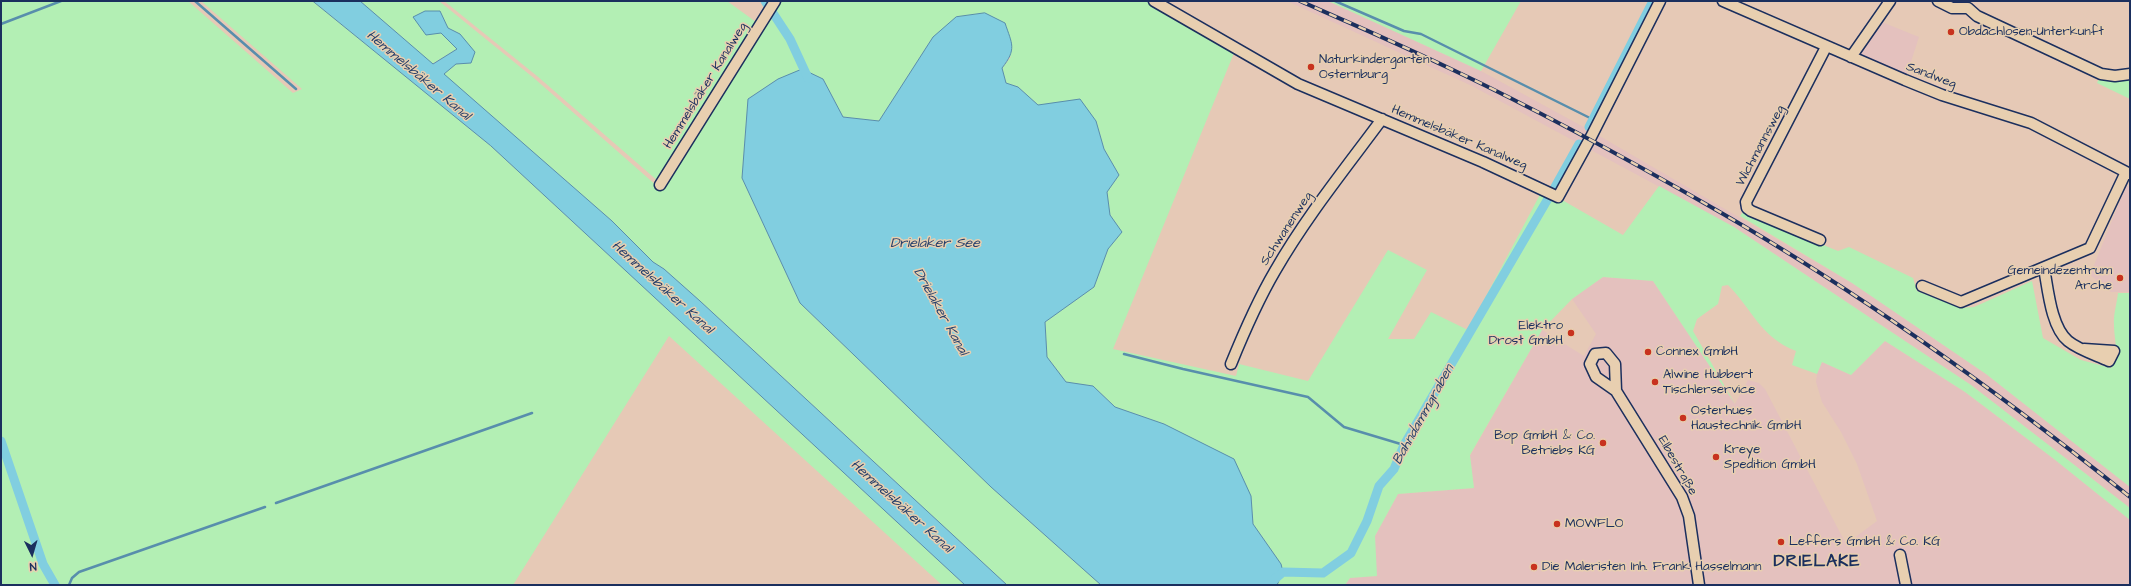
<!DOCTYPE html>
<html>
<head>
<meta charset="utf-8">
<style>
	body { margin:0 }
	#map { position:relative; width:2131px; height:586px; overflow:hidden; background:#e6c9b6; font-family:"Architects Daughter",sans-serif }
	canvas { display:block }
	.frame { position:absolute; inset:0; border:2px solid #1b2f5e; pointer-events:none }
	.north { position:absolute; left:12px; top:534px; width:40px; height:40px; -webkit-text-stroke:3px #e8cfb0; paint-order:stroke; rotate:175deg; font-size:11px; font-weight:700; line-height:16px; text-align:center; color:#1b2f5e }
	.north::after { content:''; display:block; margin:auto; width:14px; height:18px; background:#1b2f5e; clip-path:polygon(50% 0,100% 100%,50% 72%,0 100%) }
</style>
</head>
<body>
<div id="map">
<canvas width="2131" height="586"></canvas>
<div class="frame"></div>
<div class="north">N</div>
</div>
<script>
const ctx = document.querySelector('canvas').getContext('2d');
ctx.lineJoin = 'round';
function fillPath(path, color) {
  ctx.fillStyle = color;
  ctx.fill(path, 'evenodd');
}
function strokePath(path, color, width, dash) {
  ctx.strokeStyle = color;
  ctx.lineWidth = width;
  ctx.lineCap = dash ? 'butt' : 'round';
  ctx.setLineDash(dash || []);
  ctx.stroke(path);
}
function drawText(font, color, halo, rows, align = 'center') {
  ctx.font = font + ' "Architects Daughter",sans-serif';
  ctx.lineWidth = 3;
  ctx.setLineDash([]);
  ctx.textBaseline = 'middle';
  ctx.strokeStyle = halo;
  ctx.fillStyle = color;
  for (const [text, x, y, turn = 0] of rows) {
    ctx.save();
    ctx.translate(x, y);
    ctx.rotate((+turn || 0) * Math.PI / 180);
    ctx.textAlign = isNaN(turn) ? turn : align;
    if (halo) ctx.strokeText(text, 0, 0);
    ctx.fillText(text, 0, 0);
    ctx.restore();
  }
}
fillPath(new Path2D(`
	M1287,1h41l153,70 110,60 261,152 134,91 144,113v21l-159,-123 -237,-158 -262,-141z
	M1877,20l42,17 -14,43 -54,-23z
	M2126,186l4,1v105h-19l-21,-17z
	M1603,277l50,4 82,123 13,-24 11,3 6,6 81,155 31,-23 -20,-57 -16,-32 -19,-30 -6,-20 1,-8 5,-12 29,13 34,-34 80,51 89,67 76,61 -1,65h-784l5,-7 26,-2 -1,-40 23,-42 76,-6 -4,-32 72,-126 42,26 12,-22 -24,-35z`), '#e4c1be');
fillPath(new Path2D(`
	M1,1h187l105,92 9,-4 -101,-88h112l178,145 474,439h-23l-273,-249 -156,249h-512z
	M360,1h79l96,78 122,107 2,4 118,-189h369l88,52 -121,296 123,27 3,-12 69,17 80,-131 39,20 -39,69h26l17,-27 37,18 75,-141 80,46 36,-49 75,41 237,158 159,123v12l-76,-61 -89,-67 -80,-51 -34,34 -29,-13 -5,12 -25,-9 4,-14c-36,-14 -43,-41 -68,-66l-6,1 -4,18 -21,15 -4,12 42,73 -82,-123 -50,-4 -31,22 -30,31 -72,125 4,33 -76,6 -23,42 2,40 -27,2 -5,7h-68l4,-21 -28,-40 -2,-28 -87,-72 -49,-17 -22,-21 -27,-4 -19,-25 -2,-35 49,-35 14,-38 13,-17 -11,-17 -3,-23 12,-17 -15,-26 -8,-28 -58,-16 -20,-18 -12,-4 -4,-15 9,-11 -78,-20 -54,84 -36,-4 -20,-38h-45l-30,20 -6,79 58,125 191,184 110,98h-94l-307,-284 -36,-32 -11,-7 -41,-41 -169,-147 13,-10 15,-1 -11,-29 -12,-6 -8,-17 1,22 16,16 -25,15z
	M444,1h283l29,21 -97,160 -122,-106z
	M1328,1h193l-40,70z
	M2101,74h29v25l-33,-16z
	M1743,212l95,39 11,-4 64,31 4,13 44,17 13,-1 58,-26 11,57 38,22 30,8c9,-15 3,-27 3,-43 -1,-10 3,-22 4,-32h12v194l-144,-113 -134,-91 -112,-67z`), '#b3efb4');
const water = new Path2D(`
	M313,1h47l73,63 24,-15 -16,-16 -15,2 -13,-18 12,-6h15l8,17 12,6 15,18 -4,11 -15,1 -12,10 168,147 41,41 11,7 36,32 307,284h-42l-474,-439z
	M985,13l20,10c7,21 12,26 -3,45l4,15 12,4 20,18 42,-6 16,22 8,28 15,26 -12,17 3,23 12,17 -14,17 -14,38 -49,35 2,35 19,25 27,4 22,21 49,17 70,35 17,37 2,28 28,40 2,8 -6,13h-176l-110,-98 -191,-184 -58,-125 6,-79 30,-20 24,-10 21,10 20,38 36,4 54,-84 23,-20z`);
fillPath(water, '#81cee0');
strokePath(water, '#588eac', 1);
strokePath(new Path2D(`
	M195,1l101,88
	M1335,1l69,30 17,3 171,85
	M1,24l60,-23
	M1124,354l59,15 125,28 36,30 60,18
	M276,503l256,-90
	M69,585l3,-7 7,-6 186,-65`), '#588eac', 2.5);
strokePath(new Path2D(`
	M765,1l25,38 18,39
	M1589,127l64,-126
	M1555,187l24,-43
	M1,441l42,123 12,21
	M1268,585l15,-13 40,1 28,-20 16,-32 12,-35 15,-17 10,-24 145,-248`), '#81cee0', 9);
const minor = new Path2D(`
	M1154,1l144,83 185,78 75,35 33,-60 69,-136
	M1723,1l182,79 37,15 89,28 99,51
	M1938,1l14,7h16l9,8 124,58 14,2 15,-2
	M1851,57l39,-56
	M660,185l115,-184
	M1820,240l-69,-29 -4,-3 -1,-6 80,-155
	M2044,268c4,21 7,59 24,73 11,9 28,14 41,20l5,-10 -30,-2
	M1922,286l39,16 129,-54 36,-76
	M1231,364c13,-32 27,-64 44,-93 31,-54 70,-102 107,-152
	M1616,391l-1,-27 -9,-11 -11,1 -5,10 6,13 20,14 66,106 7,19 10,69
	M1900,555l6,30`);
strokePath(minor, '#1b2f5e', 13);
strokePath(minor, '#e8cfb0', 10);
const rail = new Path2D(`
	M1300,1c50,22 101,44 151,68 91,43 180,92 267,142 144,83 282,182 412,286`);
strokePath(rail, '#1b2f5e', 4);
strokePath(rail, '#e8cfb0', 2.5, [8]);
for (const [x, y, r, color] of [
	[1951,32,4,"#c8321e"],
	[1311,67,4,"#c8321e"],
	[2120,278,4,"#c8321e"],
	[1571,333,4,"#c8321e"],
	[1648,352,4,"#c8321e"],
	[1655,382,4,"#c8321e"],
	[1683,418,4,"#c8321e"],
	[1603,443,4,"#c8321e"],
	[1716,457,4,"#c8321e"],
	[1557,524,4,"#c8321e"],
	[1781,542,4,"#c8321e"],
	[1534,567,4,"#c8321e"]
]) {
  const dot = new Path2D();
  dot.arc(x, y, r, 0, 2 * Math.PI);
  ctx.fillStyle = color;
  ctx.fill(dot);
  strokePath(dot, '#e8cfb0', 1.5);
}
drawText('13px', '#1b2f5e', '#e8cfb0', [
	["Obdachlosen-Unterkunft",1959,32],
	["Naturkindergarten",1319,60],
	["Osternburg",1319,75],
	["Gemeindezentrum",2112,271,"right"],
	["Arche",2112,286,"right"],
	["Elektro",1563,326,"right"],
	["Drost GmbH",1563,341,"right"],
	["Connex GmbH",1656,352],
	["Alwine Hubbert",1663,375],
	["Tischlerservice",1663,390],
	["Osterhues",1691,411],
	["Haustechnik GmbH",1691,426],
	["Bop GmbH & Co.",1595,436,"right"],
	["Betriebs KG",1595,451,"right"],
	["Kreye",1724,450],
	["Spedition GmbH",1724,465],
	["MOWFLO",1565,524],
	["Leffers GmbH & Co. KG",1789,542],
	["Die Maleristen Inh. Frank Hasselmann",1542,567]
], 'left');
drawText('13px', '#1b2f5e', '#e8cfb0', [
	["Sandweg",1931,76,21],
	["Hemmelsbäker Kanalweg",706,86,-58],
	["Hemmelsbäker Kanalweg",1459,138,23],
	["Wichmannsweg",1761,146,-62],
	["Schwanenweg",1287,229,-57],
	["Elbestraße",1677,466,60]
]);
drawText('italic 14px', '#253f6b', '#e8cfb0', [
	["Hemmelsbäker Kanal",418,76,40],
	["Drielaker See",935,244],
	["Hemmelsbäker Kanal",662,288,42],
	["Drielaker Kanal",940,312,61],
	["Bahndammgraben",1424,415,-61],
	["Hemmelsbäker Kanal",901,507,42]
]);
ctx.letterSpacing = '1px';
drawText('bold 17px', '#1b2f5e', '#e8cfb0', [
	["DRIELAKE",1817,562]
]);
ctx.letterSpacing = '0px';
</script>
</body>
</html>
